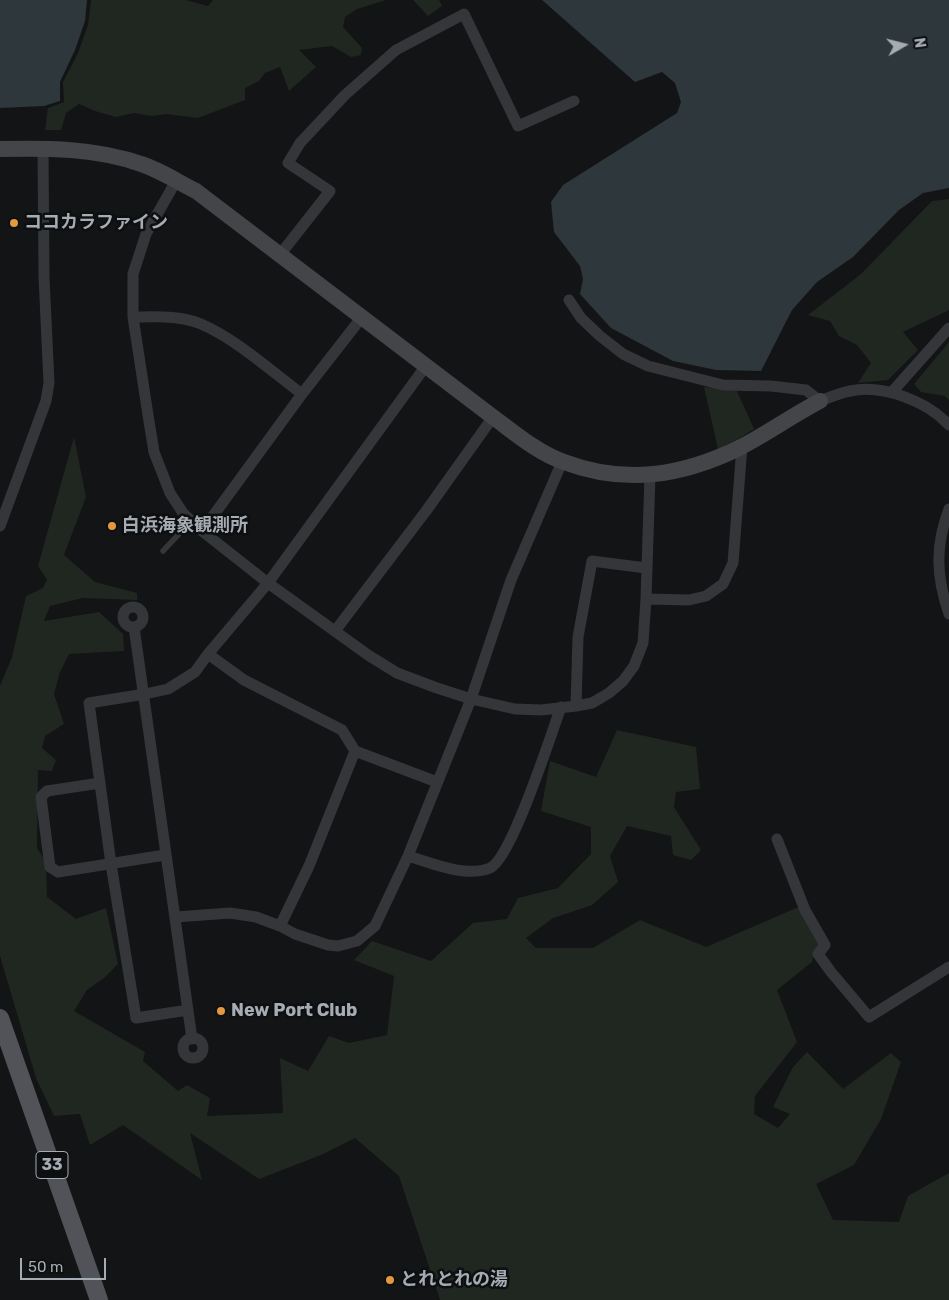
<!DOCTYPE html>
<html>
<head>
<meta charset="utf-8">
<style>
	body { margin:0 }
	#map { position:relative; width:949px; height:1300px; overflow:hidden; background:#131415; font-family:Rubik,sans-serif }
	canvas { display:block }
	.north { position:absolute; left:879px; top:20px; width:50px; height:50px; -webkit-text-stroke:4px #0e0f10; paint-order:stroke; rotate:82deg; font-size:14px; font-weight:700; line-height:20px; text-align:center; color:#a6acb4 }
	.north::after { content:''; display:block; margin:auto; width:18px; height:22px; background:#a6acb4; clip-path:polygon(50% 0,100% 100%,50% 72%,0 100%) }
	.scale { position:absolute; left:20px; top:1258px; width:86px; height:22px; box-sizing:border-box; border:2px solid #a6acb4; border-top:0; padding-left:6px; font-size:15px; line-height:18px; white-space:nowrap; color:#a6acb4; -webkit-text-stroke:4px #0e0f10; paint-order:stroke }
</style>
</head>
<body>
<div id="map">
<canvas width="949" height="1300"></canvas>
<div class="north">N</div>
<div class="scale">50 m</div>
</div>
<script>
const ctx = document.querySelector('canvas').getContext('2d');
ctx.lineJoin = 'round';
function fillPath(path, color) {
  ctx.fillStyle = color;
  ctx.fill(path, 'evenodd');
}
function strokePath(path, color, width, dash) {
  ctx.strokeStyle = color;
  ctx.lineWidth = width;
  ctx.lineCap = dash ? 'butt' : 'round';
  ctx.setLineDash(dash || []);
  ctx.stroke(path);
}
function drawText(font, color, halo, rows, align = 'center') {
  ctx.font = font + ' Rubik,"Noto Sans JP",sans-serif';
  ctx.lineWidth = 5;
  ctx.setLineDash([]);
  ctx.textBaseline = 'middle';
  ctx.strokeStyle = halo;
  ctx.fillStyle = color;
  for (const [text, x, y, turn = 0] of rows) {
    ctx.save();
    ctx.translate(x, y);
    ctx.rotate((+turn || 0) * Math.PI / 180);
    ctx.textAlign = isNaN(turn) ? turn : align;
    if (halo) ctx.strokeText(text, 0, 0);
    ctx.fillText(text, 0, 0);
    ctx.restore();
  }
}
fillPath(new Path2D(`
	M91,0h95l22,6 5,-6h173l-29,9 -12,8 -2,10 19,21 -1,7 -10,2 -19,-11 -33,4 17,17 -27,24 -9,-24 -15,6 -6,8 -14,7v12l-47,18 -32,-4 -14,2 -18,-3 -18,4 -21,-6 -16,-7 -13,9 -5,17h-16l3,-22 16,-6 -1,-20 15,-29 10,-28z
	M413,0h26l3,6 -14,10z
	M949,199v111l-46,22 15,18 -30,30 -30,3 13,-20 -14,-18 -18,-9 -9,-15 -22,-6 53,-41 71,-73z
	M949,342v58l-4,-4 -24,-4 -7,-8z
	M704,387l32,2 18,40 -14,9 -22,11z
	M74,437l12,60 -22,58 31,27 42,11v7l-54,-2 -33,8 -6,15 55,-9 24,22 1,17 -55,3 -9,18 -6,22 10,30 -19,12 -3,12 14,12 -4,11 -14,-1 -1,78 9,14 1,35 29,22 30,-11 12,56 -14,14 -17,12 -13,21 71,41 -2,9 35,30 9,-6 23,13 -3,18 76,-3 -3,-55 28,13 21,-35 20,7 38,-8 7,-59 -40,-16 18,-19 59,20 42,-38 34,-4 11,-21 40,-10 33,-34v-27l-50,-16 9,-50 46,16 21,-47 79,17 4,42 -24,3 -2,15 27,43 -10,10 -18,-5 -2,-19 -44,-10 -17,30 8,26 -26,23 -39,13 -27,20 10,10h57l47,-28 66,27 95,-41 21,39 -8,8 -2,9 -35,28 20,52 -42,54 -1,18 24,14 12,-14 -17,-7 20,-40 14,-15 36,37 48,-36 10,9 -20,57 -27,46 -38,19 17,36 66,2 9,-26 41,-23v127h-509l-41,-124 -44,-38 -34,17 -62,24 -69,-46 12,47 -79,-55 -33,20 -10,-31 -26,2 -18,-38 -36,-122v-270l12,-29 14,-61 17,-8 4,-8 -9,-14z`), '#202720');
fillPath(new Path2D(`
	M0,0h87l-2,21 -10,29 -15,32v19l-16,5 -44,2z
	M542,0h407v188l-26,5 -24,17 -46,47 -36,25 -25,28 -31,61 -45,-1 -43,-9 -62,-33 -31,-34 3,-15 -3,-13 -26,-34 -3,-30 12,-17 114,-72 4,-11 -6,-19 -13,-11 -27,10z`), '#2e373c');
strokePath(new Path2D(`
	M163,551l28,-30`), '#353639', 5.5);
strokePath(new Path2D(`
	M176,181l-30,53 -13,40v43l15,98 6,37 16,41 13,20 19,18 66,52 100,72 29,18 40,15 34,11 44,10 26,1 35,-4 16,-3 17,-10 14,-12 11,-15 9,-23 3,-44 4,-124
	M279,256l51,-65 -42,-28 12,-20 45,-48 51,-45 68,-36 54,112 56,-25
	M569,300l12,18 19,18 23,18 25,12 75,19 48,1 35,4 14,11c10,-4 20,-8 30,-10 32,-7 77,10 99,34
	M133,317c22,0 47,-2 68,7 35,15 70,47 101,70
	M892,392l57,-64
	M949,509c-14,37 -13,67 0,105
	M0,526l46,-125 3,-18 -5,-106 -1,-129
	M202,531l100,-137 60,-77
	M646,599l43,1 17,-4 17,-12 10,-21 9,-117
	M123 617a10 10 0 1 1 20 0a10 10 0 1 1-20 0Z
	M134,627l58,412
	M335,631l91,-120 67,-94
	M208,654l36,26 98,50 13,21 82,31
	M576,706l2,-69 14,-76 54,7
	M100,783l-53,8 -6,6 9,70 8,5 107,-17
	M777,839l28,71 20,35 -7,9 13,18 38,45 80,-50
	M408,856c23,7 58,22 82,12 22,-10 61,-134 71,-161
	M176,917l54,-4 26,4 24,9 15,8 33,11 10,1 19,-5 18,-15 33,-70 63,-157 40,-119 51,-118
	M280,926l29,-60 46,-115
	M188,1010l-52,8 -25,-154 -22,-161 56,-9 23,-5 27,-17 13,-18 60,-71 157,-216
	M183 1048a10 10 0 1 1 20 0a10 10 0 1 1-20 0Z`), '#353639', 11);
strokePath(new Path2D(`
	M0,149c47,-1 96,-1 141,15 19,6 37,18 55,27l297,226c22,16 45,36 71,45 61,23 119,14 177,-15 27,-14 52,-32 79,-46`), '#434549', 16);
strokePath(new Path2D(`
	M0,1018l99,282`), '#515358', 18);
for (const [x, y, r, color] of [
	[14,223,5,"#e19a3f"],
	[112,526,5,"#e19a3f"],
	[221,1011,5,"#e19a3f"],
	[390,1280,5,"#e19a3f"]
]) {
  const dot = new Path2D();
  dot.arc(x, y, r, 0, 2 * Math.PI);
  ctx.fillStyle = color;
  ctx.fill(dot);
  strokePath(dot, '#0e0f10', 2);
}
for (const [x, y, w] of [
	[52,1165,32]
]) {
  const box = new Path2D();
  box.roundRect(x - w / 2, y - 13.5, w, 27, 4);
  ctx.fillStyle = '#0e0f10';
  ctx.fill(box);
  strokePath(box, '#a6acb4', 1);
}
drawText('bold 16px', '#a6acb4', null, [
	["33",52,1165]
]);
drawText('bold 18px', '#a6acb4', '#0e0f10', [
	["ココカラファイン",24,223],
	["白浜海象観測所",122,526],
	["New Port Club",231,1011],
	["とれとれの湯",400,1280]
], 'left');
</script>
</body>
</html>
